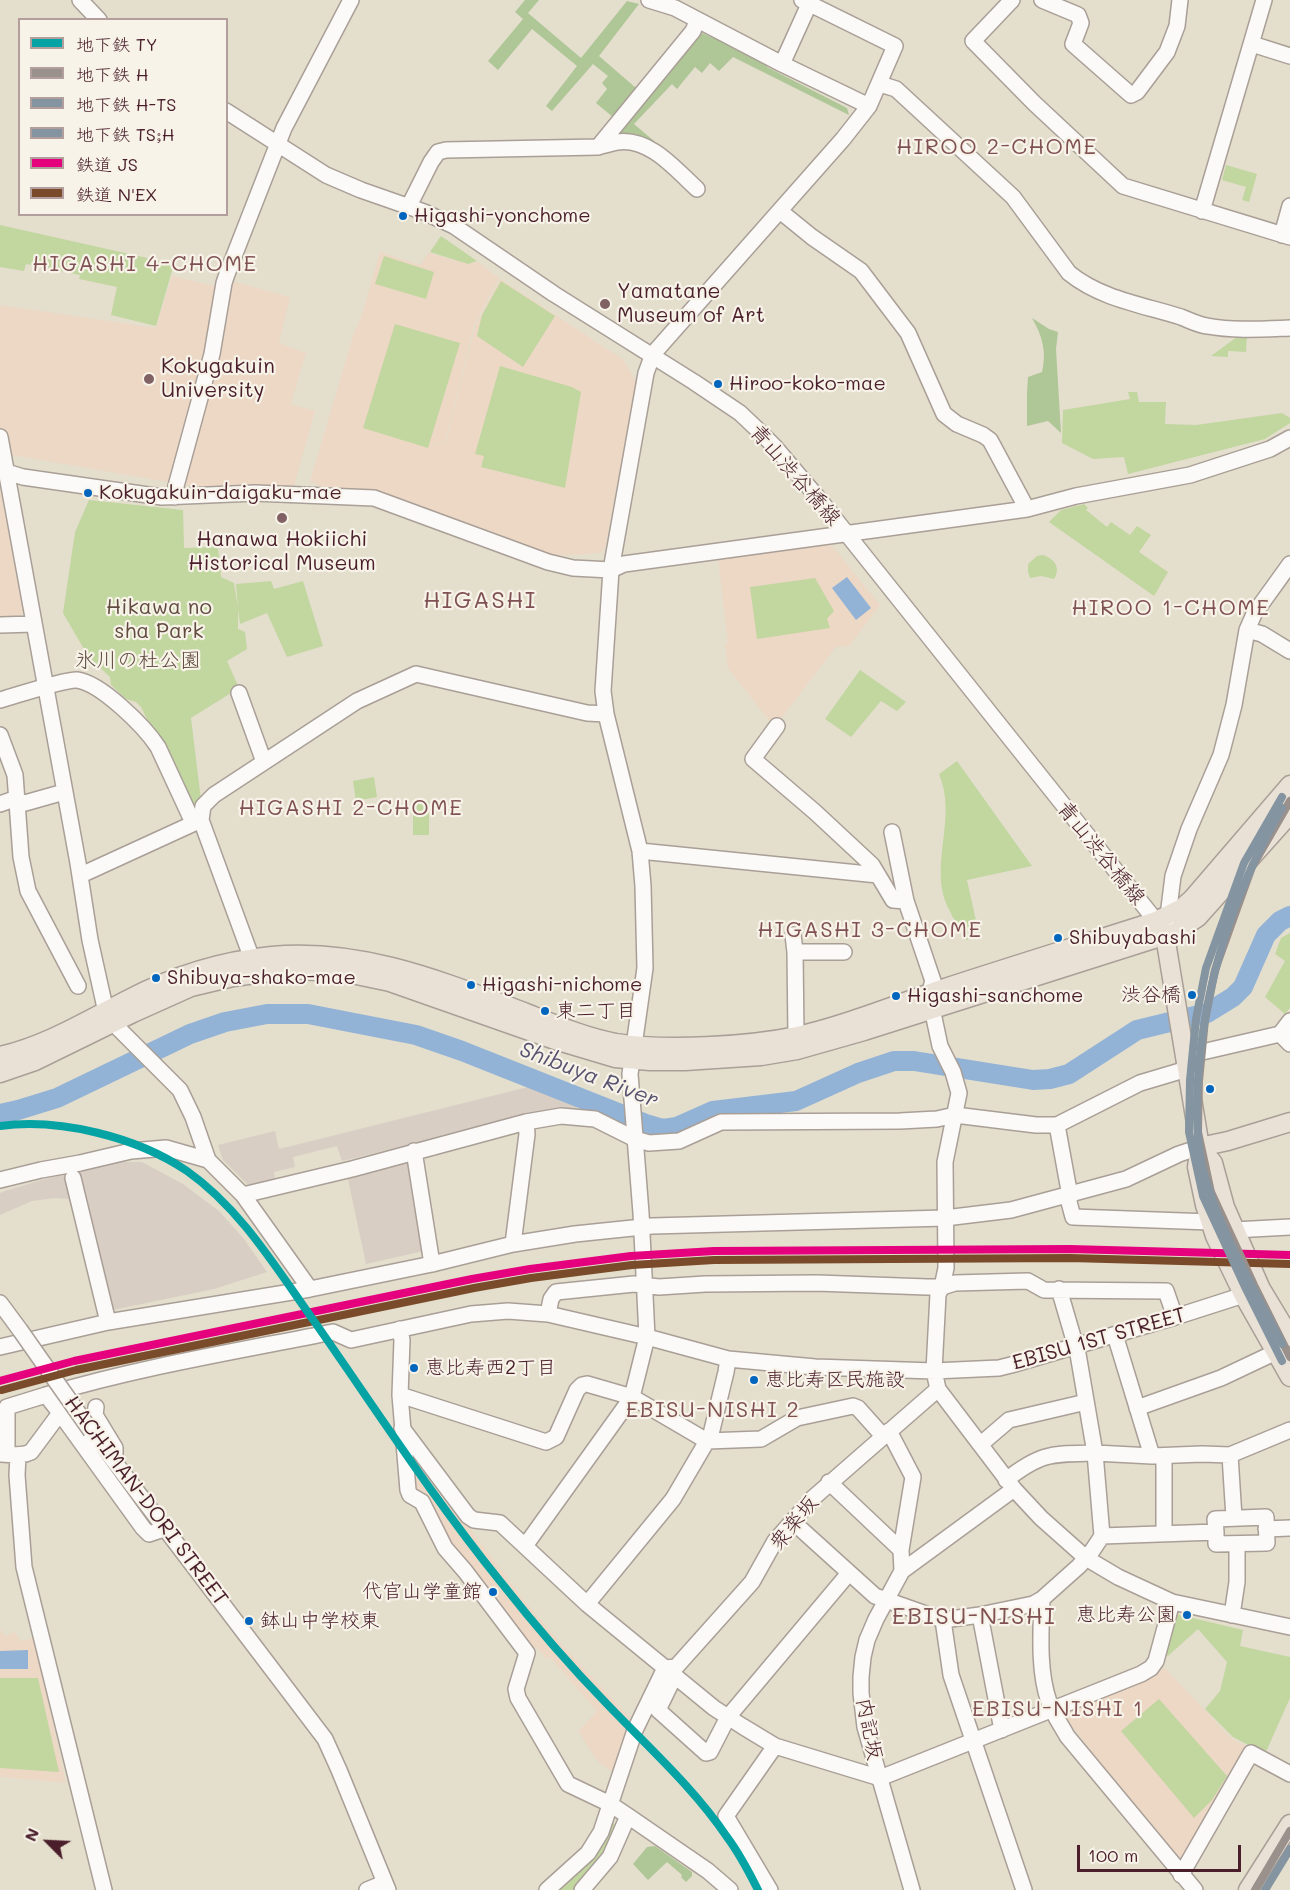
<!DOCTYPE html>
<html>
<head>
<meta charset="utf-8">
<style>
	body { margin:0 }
	#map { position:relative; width:1290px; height:1890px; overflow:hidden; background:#e4decd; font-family:Mali,"Klee One",sans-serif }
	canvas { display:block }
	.legend { position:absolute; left:18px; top:18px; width:210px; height:198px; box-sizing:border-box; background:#f7f3e8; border:2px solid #b29e9c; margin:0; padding:8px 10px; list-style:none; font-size:18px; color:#4a1f2b }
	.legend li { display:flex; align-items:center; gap:12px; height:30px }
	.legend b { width:30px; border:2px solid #b29e9c }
	.north { position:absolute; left:18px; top:1812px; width:60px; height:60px; -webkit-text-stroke:4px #f7f3e8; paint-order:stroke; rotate:294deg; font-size:16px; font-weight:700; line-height:24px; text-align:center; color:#4a1f2b }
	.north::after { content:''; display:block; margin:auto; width:21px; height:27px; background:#4a1f2b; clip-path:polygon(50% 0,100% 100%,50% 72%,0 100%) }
	.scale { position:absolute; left:1077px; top:1845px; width:164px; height:27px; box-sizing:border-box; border:3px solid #4a1f2b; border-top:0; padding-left:8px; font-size:18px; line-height:21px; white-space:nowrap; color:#4a1f2b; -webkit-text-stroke:4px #f7f3e8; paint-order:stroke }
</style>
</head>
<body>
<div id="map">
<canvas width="1290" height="1890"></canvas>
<ul class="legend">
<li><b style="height:8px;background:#05a3a4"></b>地下鉄 TY</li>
<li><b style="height:8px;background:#9a908c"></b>地下鉄 H</li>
<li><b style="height:8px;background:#8495a1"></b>地下鉄 H-TS</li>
<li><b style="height:8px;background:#8495a1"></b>地下鉄 TS;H</li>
<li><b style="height:8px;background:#e5007d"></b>鉄道 JS</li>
<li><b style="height:8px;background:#7a4b2a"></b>鉄道 N'EX</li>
</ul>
<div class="north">N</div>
<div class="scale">100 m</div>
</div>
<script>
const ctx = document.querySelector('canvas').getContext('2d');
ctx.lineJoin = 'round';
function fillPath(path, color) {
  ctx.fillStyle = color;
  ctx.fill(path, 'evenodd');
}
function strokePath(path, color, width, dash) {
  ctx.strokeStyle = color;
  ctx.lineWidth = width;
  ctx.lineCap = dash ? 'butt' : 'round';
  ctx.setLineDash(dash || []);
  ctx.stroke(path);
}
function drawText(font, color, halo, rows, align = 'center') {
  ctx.font = font + ' Mali,"Klee One",sans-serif';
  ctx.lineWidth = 4.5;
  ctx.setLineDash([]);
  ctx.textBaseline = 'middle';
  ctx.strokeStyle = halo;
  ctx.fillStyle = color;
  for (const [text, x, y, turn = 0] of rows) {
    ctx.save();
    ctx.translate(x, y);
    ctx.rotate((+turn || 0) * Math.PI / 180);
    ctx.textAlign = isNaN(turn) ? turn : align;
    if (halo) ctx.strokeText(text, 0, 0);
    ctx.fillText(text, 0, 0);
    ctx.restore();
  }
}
fillPath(new Path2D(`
	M380,252l40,13 9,-12 39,11 10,-2 21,16 -25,47 -29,118 -12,1 -3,5 3,-4 13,-2 29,-117 25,-47 124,81 12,22 -31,166 -4,5 -47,3 -73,-28 -70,-24 -84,-14 -17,-9 44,-148 7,-16z
	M172,276l56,13 4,-8 58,16 -11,46 27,10 -15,51 24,7 -21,75h-103l-191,-33v-148l156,23z
	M0,488l23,124 -6,7h-17z
	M827,544l7,4 46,57 -31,41 -13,1 -57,74 -8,2 -43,-55 -3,-24 3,-1 -10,-84z
	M410,1449l114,151 39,46 71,76 -21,50 -15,-10 -20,-31 19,-20 -47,-54 -3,2 -11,-12 -5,4 -81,-105 -17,-37 -22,-26z
	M0,1629l5,7 9,-4 7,9 13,-3 32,145 -66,-6z
	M1165,1668l66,70 16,9 -63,117h-5l-117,-151 2,-6z`), '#edd8c6');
fillPath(new Path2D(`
	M532,1086l44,18 1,8 -29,-1 -206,50 -5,-15 -44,11 2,10 -21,5 1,8 -22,5 -6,-1 -24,-24 -5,-15 57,-14 4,18z
	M409,1161l19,89 -62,14 -19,-89z
	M112,1162h30l41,22 36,27 25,28 23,33 -53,17 -106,22 -25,-109 -14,-3 -14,-1 -23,3 -32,14v-22l8,-3 68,-20z`), '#d9cec4');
fillPath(new Path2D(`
	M1226,165l31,9 -8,28 -7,-2 4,-13 -24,-7z
	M0,225l174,39 -18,62 -45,-11 6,-28 -38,-8 1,-4 -54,-11 -2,7 -24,-4z
	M441,236l36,25 -9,3 -38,-12z
	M384,256l50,16 -8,27 -51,-15z
	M501,281l54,35 -32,51 -46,-31 5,-21z
	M395,324l65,19 -32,105 -65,-20z
	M1241,334h6l-1,18 -18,-1v6l-17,-1z
	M500,366l72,21 9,5 -16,96 -84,-21 3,-11 -9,-2z
	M1128,392h9l2,10h27l-1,22 31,1 86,-12 8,5v5l-25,16 -137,35 -4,-17 -31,2 -31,-16 1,-33 67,-11z
	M89,500l94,10 1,38 34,-1 3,30 13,6 4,25 -2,-24 35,-3 3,8 29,-8 20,65 -36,11 -20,-44 -27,11 -2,-15v20l7,3 2,17 -20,12 12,27 -48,30 10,82 -11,5 -49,-98 -5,-5 -10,-3 -15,-14 -1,-8 -22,-21 -25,-43 12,-81z
	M1084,504l4,4 -2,2 21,17 4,-5 19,13 7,-9 14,9 -12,17 29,20 -14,24 -105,-74 12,-12z
	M1043,555c12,4 18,13 11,24l-13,-3 -11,2 -2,-6v-8l9,-8z
	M815,578l19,33 -7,8 3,9 -73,11 -7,-52z
	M860,670l46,32 -9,9 -16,-10 -30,36 -26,-18z
	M957,761l75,105 -65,14 10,45 -10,3 3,10 -4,2c-7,-13 -20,-32 -23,-46 -9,-41 13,-79 -4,-120z
	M374,777l3,20 -21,4 -3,-20z
	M413,801h16v34h-16z
	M1290,933v75l-5,6 -20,-17 20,-36 -10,-7 6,-16z
	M1176,1614l67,16 -3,16 50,11v41l-25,56 -32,-17 -28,-28 15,-18 7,-29 -29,-33 -30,27 -5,-4z
	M0,1678h38l21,94 -59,-4z
	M1159,1699l68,77 -15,24 -18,18 -73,-87z
	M610,1821l9,6 -8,22 -35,41h-22z`), '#c2d6a0');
fillPath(new Path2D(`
	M525,0h14l-11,13 53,45 46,-57 12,3 -40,52 37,32 -22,30 -18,-15 11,-14 -5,-6 6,-7 -15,-12 -41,47 -6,-5 31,-40 -45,-37 -34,41 -10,-9 35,-42 -8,-7z
	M700,32l13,6h13l41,20v9l80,41 2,7 -116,-58 -14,14 -9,-8 -8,10 -7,-6 -18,22 -5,-5 -38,40 20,17 -2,3 -36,-8z
	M1032,318l17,11 9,3 -2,17 5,84 -13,-12 -21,5v-33l1,-16 14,-5c5,-20 0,-37 -10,-54z
	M655,1846l37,26v4l-6,6 -5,-5 1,-2 -15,-13 -19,18 -15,-16 14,-17z`), '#afc697');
fillPath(new Path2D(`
	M847,577l24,31 -15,12 -24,-32z
	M28,1650v19h-28v-18z`), '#92b3d6');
strokePath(new Path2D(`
	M0,1114l18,-4 39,-12 133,-64 35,-12 42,-8h41l108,21 46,16 184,73 17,5 14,-2 36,-16 83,-10 62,-28 36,-12h20l119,19 17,-1 19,-5 68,-44 70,-17 26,-16 10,-10 23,-52 14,-14 10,-5`), '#92b3d6', 20);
const minor = new Path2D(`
	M80,0l19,20
	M649,0l26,8 107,56
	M811,0l-29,64 87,42
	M1012,0l-39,41 61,62 89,83 167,51
	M1042,0l36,15 3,8 -8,21 58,51 6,-3 30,-40 10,-26 3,-26
	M1252,44l38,12
	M880,84l16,5 117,108 56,76c32,26 74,32 112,44 8,3 17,8 26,9 27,5 56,3 83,2
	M226,111l100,64 35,15 63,22 30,14 100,68 140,88 46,31 18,17 17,17 44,52 337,422
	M598,147l95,-116 4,-10
	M409,206l22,-44 7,-10 8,-2 152,-3c7,-2 13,-4 19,-5 33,-5 59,28 80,47
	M780,211l32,26 49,34 47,62 36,81 13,10 26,11 7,5 37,69
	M1202,211l62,-211
	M1282,235l8,-29
	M0,437l78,426 12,77 16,72 7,11 67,67 13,27 15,43 35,35 67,94
	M0,470l23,7 139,20 93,-4 119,5 174,64 25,6 38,2 13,-6 403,-55 49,-13 114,-21 80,-26 20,-11
	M175,497l1,-11 36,-132 12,-71 3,-9 57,-146 67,-128
	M0,625l34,-1
	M1247,630l15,4 28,17
	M239,693l25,69
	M0,700c15,-4 65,-21 77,-20 24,3 68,47 81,67l32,69 6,6
	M777,726l-24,33 62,53 57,53 21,35 13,1 27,80 -4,13 11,52 13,26 6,21 -14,69 1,106 -4,19 -4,7 -4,77 4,18 76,100 27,29 45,40 32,19 54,25 118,25
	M0,735l15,40 6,82 7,34 50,95
	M0,804l14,-5 11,4 39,-11
	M892,832l14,69
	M640,851l238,24
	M81,875l120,-55
	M1167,924l6,-48 16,-47 32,-74 13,-50 13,-75 7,-16 36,-50
	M793,935l2,17
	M252,959l-51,-139 2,-14 11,-11 143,-94 59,-27 171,39 19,1
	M1290,1021l-10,13 10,10
	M796,1036l-1,-84h49
	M1185,1056l95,-22
	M1057,1125l13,71 -1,6 4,15 137,5
	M414,1151l18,113
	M73,1178l35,144
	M0,1180l41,-10 39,-7 51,-12 35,-3 42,12
	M243,1195l109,-26 174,-47 35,-6 34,3 40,20 14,4 30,-2 42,-19 179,-1 37,-2 18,-4 81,10h21l83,-42 47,-14
	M1234,1230l56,-3
	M513,1244l14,-110 -1,-12
	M1059,1289l19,65 17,99 57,3 50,-2 28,1 60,-25
	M0,1303l20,27
	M548,1314l3,-15 5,-7 78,-8 25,3 46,-3 112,-1 110,4h15l13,-4 73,-2 16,9 122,1 9,26
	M400,1329l2,11 -2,55 8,95 2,5 12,7 23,46 20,23 62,82 -11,36 2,9 50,86 42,20 18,12 80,55 22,19
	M1115,1335l37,121
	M0,1347l108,-25 202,-33 122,-25 81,-20 62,-10 77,-8 293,-8 66,-8 115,-31 53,-25 21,-7
	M400,1395l146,47 10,-5 21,-47 5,-5 5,-1 45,13 75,44 54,-2 36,-21 56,-12 5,2 25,28
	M96,1407l-1,8 20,33v6
	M1137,1408l84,-30 55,-26
	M60,1413l83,115 6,6 15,-5
	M402,1428l66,88 6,4 26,3 87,81 127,104 28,18 33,20 105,32 261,-104 10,-6 5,-7 16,-59
	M91,1431l234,308 14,31 49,120
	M889,1431l24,46 -12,73 1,21
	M981,1444l28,-24 77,-18
	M0,1454c11,0 21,3 31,-2l29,-39 -14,-18c94,-28 192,-44 287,-63l18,8 120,-26 37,-3 40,3 99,23 81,22 87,8 119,4 65,-3 12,-3 164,-48 78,-25
	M7,1454v-47l39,-12
	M18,1455l-1,20 7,92 80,323
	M1230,1455l4,63
	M1164,1456v78
	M1006,1480c36,-28 46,-26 89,-27l7,83
	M829,1482l72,68
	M792,1521l83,75 68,24 37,-5 53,-11 9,-5 37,-33 13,-15 10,-15 114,-4v12l51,-1 -1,-26 -51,2 1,13
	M1266,1529l24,-1
	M525,1546l107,-149 15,-60 -6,-124 -11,-139 15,-106 -2,-82 -3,-35 -34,-137 -3,-23 8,-121 35,-197 7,-19 190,-215 26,-33 26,-60 -93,-46
	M1042,1599c-1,33 -4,71 7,103 4,12 12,23 18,34l128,154
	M587,1604l86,-105 34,-58 4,-7 15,-62 2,-13
	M980,1615l22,115
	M1232,1615l5,-33v-38
	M943,1620l8,55 73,215
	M665,1668l11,-1 76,-85 23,-41 38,-43 125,-109
	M675,1675l-17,35 48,43 4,-1 18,-35 121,-144
	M1181,1875l70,-122 39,21
	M367,1890l17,-7
	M547,1890l41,-37 13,-21 34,-102 30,-62
	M582,1890l28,-33 18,-41
	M770,1890l-44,-74 49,-70
	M912,1890l-47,-163 -4,-34v-16l2,-20 4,-17 9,-21 26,-48 112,-82`);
const major = new Path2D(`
	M1158,925l7,11 35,211 -3,20 8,38 10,31 29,60 46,81
	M0,1056c45,-10 86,-35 127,-56 46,-24 93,-39 145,-44 90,-8 169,25 252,56 30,12 60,25 92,31 50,8 132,3 181,-7 49,-11 97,-31 145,-47 70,-23 142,-45 214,-68l26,-13 10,-9 98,-114
	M0,1073l35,-12 98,-48 58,-26 42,-10 44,-6 24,-1 46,3 43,9 168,59 57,17 35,3h35l76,-5 36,-6 67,-19 312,-99 22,-15 92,-103
	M1200,1147l13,16 12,44 36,82 29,48
	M1200,1147l28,-6 62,-19
	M1248,1890l42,-66`);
strokePath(minor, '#a99f97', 18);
strokePath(major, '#a99f97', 21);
strokePath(minor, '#fbfaf8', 15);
strokePath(major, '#eae1d6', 18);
const minorBridge = new Path2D(`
	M20,1330l71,101`);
strokePath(minorBridge, '#a99f97', 18, []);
strokePath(minorBridge, '#fbfaf8', 15);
strokePath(new Path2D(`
	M0,1381l74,-20 398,-82 58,-10 101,-13 83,-5 356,-2 220,6`), '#e5007d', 8);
strokePath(new Path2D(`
	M2,1390l74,-20 398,-82 57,-10 101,-13 82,-5 356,-2 220,6`), '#7a4b2a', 8);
strokePath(new Path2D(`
	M0,1126c60,-8 137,11 187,45 54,38 89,97 127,150 61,87 119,177 186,260 33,42 69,84 107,123 41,43 86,83 120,133 12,16 22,35 31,53`), '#05a3a4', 8);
strokePath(new Path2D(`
	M1290,801l-38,66 -37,103 -10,50 -6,61 -1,51 13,60 43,93 36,72
	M1255,1890l35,-59`), '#9a908c', 8);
strokePath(new Path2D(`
	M1282,1361l-36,-72 -43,-93 -14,-64 1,-52 6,-61 10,-51 38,-105 38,-66
	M1265,1890l25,-41`), '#8495a1', 8);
strokePath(new Path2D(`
	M1282,1344c-27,-54 -64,-116 -79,-174 -7,-29 -7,-60 -5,-90 6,-97 36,-188 84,-272`), '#8495a1', 8);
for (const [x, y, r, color] of [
	[403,216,5,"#0065bd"],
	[605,304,6,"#806264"],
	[149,379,6,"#806264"],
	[718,384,5,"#0065bd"],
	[88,493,5,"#0065bd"],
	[282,518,6,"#806264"],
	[1058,938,5,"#0065bd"],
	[156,978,5,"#0065bd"],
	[471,985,5,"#0065bd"],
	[1192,995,5,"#0065bd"],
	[896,996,5,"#0065bd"],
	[545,1011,5,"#0065bd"],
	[1210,1089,5,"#0065bd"],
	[414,1368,5,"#0065bd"],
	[754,1380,5,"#0065bd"],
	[493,1592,5,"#0065bd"],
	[1187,1615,5,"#0065bd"],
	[249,1621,5,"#0065bd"]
]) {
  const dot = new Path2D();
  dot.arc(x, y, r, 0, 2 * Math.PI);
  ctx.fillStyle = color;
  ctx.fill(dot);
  strokePath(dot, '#f7f3e8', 2);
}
drawText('20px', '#4a1f2b', '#f7f3e8', [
	["Higashi-yonchome",414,216],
	["Hiroo-koko-mae",729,384],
	["Kokugakuin-daigaku-mae",99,493],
	["Shibuyabashi",1069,938],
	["Shibuya-shako-mae",167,978],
	["Higashi-nichome",482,985],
	["渋谷橋",1181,995,"right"],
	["Higashi-sanchome",907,996],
	["東二丁目",556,1011],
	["恵比寿西2丁目",425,1368],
	["恵比寿区民施設",765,1380],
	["代官山学童館",482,1592,"right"],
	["恵比寿公園",1176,1615,"right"],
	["鉢山中学校東",260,1621]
], 'left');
drawText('21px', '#4a1f2b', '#f7f3e8', [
	["Yamatane",617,292],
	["Museum of Art",617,316],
	["Kokugakuin",161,367],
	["University",161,391],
	["Hanawa Hokiichi",282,540,"center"],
	["Historical Museum",282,564,"center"]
], 'left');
drawText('21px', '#4a1f2b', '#f7f3e8', [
	["青山渋谷橋線",795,475,49],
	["青山渋谷橋線",1101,853,51],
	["EBISU 1ST STREET",1099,1339,-16],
	["HACHIMAN-DORI STREET",146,1501,53],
	["衆楽坂",794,1523,-51],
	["内記坂",869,1729,79]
]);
drawText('21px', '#614b3f', '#f7f3e8', [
	["Hikawa no",159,608],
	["sha Park",159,632],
	["氷川の杜公園",138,661]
]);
ctx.letterSpacing = '1.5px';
drawText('22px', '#805153', '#f7f3e8', [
	["HIROO 2-CHOME",997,147],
	["HIGASHI 4-CHOME",145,264],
	["HIROO 1-CHOME",1171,608],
	["HIGASHI 2-CHOME",351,808],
	["HIGASHI 3-CHOME",870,930],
	["EBISU-NISHI 2",713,1410],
	["EBISU-NISHI 1",1058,1709]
]);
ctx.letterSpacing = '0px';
drawText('italic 22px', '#595371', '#f7f3e8', [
	["Shibuya River",589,1075,21]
]);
ctx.letterSpacing = '1.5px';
drawText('24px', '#805153', '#f7f3e8', [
	["HIGASHI",480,601],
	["EBISU-NISHI",974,1617]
]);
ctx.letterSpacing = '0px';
</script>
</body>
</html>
